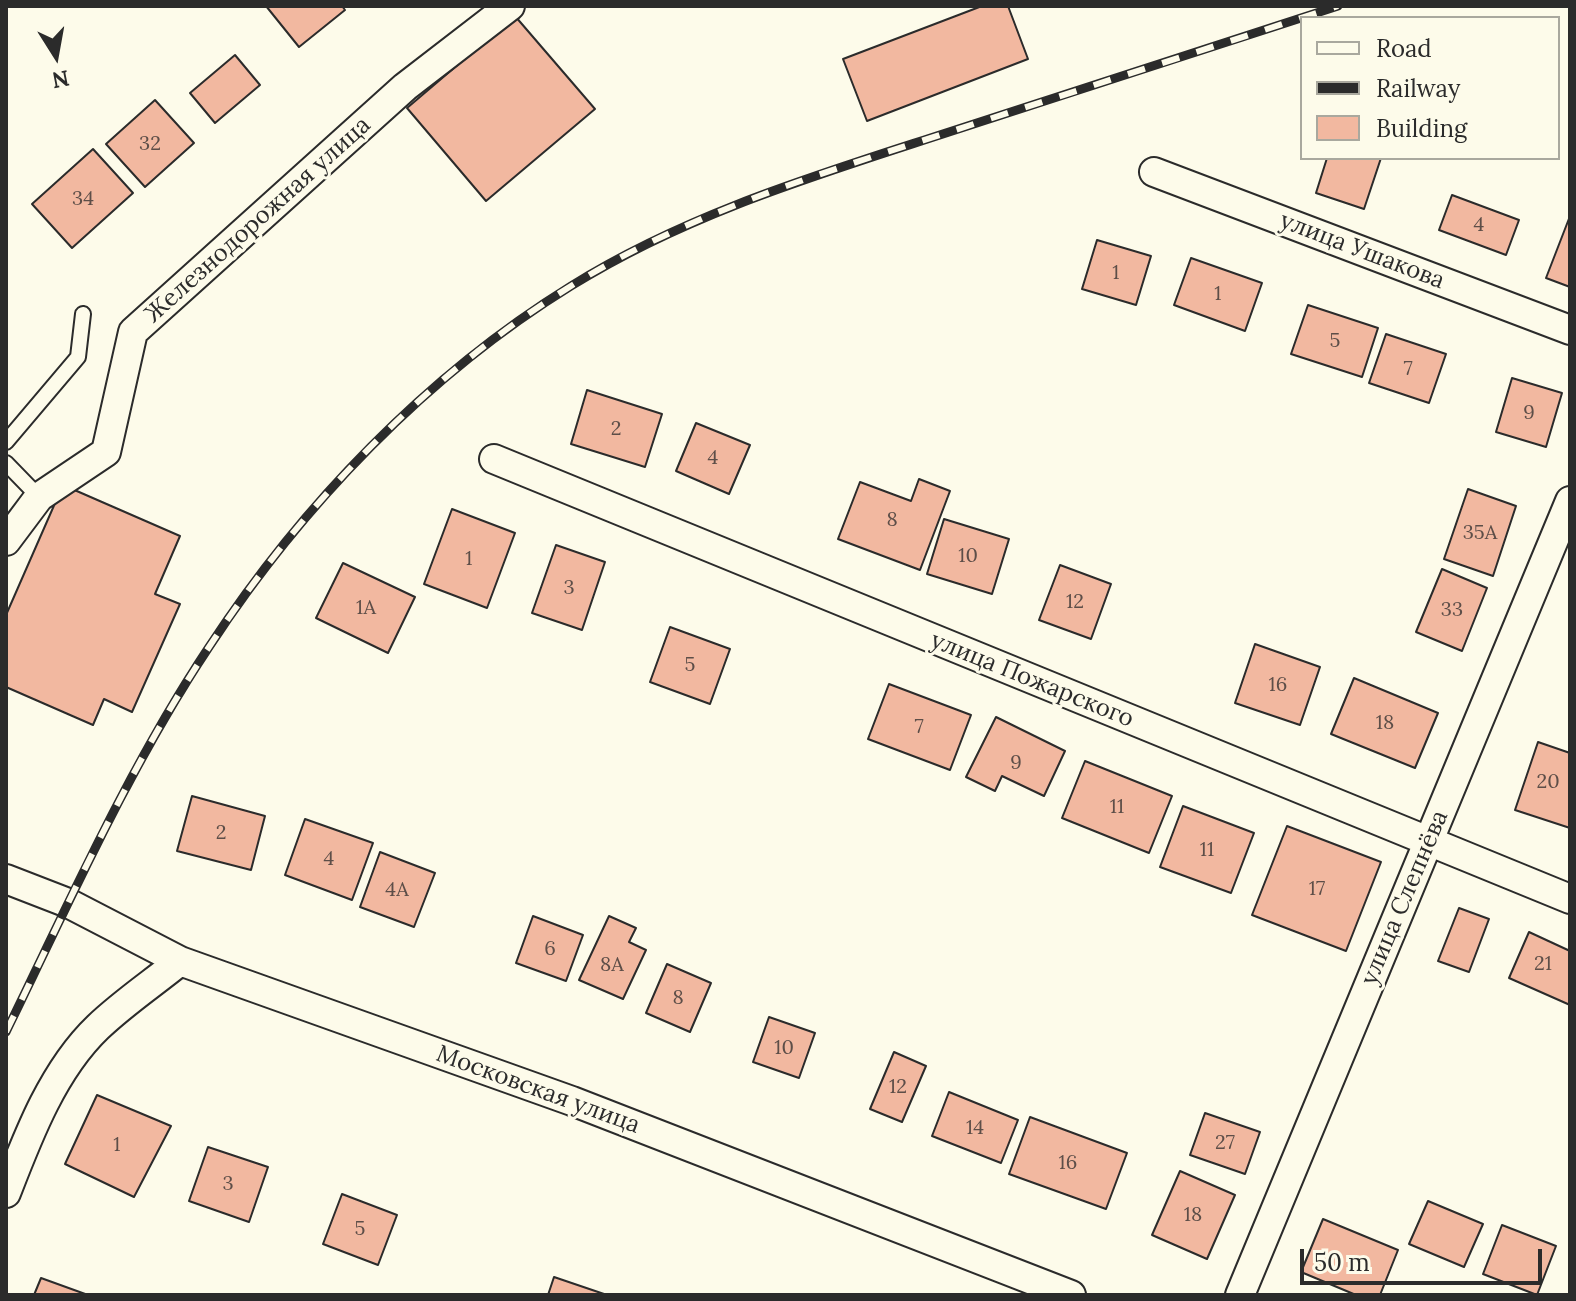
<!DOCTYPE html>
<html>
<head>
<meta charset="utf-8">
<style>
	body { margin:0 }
	#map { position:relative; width:1576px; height:1301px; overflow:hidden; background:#fdfbea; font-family:Lora,serif }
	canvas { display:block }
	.frame { position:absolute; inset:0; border:8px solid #2b2b2b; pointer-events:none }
	.legend { position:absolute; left:1300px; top:16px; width:260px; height:144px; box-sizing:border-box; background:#fdfbea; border:2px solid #a9a89e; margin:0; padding:10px 14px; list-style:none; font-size:24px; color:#2b2b2b }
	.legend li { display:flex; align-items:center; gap:16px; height:40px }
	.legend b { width:40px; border:2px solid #a9a89e }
	.north { position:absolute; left:16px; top:16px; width:80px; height:80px; -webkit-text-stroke:6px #fdfbea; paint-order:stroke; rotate:169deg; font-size:22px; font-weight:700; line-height:32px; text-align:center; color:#2b2b2b }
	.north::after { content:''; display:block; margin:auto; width:28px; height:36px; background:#2b2b2b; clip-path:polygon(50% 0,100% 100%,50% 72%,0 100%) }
	.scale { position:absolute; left:1300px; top:1249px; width:242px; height:36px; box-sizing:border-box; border:4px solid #2b2b2b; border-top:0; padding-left:10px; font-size:24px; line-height:28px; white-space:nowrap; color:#2b2b2b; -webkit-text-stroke:6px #fdfbea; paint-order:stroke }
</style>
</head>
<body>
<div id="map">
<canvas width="1576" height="1301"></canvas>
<div class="frame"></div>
<ul class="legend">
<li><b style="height:10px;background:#fdfbea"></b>Road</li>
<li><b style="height:10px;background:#2b2b2b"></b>Railway</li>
<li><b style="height:22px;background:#f2b8a0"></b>Building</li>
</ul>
<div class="north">N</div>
<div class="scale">50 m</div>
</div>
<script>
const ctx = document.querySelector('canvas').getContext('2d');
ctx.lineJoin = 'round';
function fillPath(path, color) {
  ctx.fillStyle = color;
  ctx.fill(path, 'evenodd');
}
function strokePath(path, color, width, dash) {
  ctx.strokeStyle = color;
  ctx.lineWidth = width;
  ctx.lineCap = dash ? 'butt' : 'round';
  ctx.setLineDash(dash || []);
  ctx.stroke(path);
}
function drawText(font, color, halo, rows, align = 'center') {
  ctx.font = font + ' Lora,serif';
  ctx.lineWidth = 6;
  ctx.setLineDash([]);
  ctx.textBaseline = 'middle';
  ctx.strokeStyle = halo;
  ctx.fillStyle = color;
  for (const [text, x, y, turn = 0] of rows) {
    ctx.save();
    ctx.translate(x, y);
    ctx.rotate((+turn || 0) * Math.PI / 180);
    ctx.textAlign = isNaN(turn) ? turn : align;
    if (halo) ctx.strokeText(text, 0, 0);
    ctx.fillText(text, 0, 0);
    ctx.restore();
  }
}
const building = new Path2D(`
	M266,6h76l3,4 -46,37z
	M982,6h26l20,53 -161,62 -24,-62z
	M515,16l80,93 -109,92 -79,-93z
	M235,55l25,30 -45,38 -25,-30z
	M155,100l39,43 -49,44 -39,-43z
	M93,149l40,44 -61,55 -40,-44z
	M1327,158h54l-17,51 -48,-16z
	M1452,195l67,25 -13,35 -67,-25z
	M1570,216v71l-24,-9z
	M1097,240l54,16 -15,49 -54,-16z
	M1191,258l71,25 -17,48 -71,-26z
	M1308,305l70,23 -16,49 -71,-23z
	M1386,334l60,20 -17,49 -60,-20z
	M1512,378l50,15 -16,54 -50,-15z
	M587,390l75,24 -17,53 -74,-23z
	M696,423l54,22 -21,49 -53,-23z
	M919,479l31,12 -30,79 -82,-31 22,-57 51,19z
	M63,485l117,51 -25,58 25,10 -48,108 -28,-13 -11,26 -87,-38v-72z
	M1468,489l48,17 -23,70 -49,-17z
	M452,509l63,24 -28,75 -63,-24z
	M944,519l65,20 -17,55 -65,-20z
	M556,545l49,17 -23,68 -50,-17z
	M343,563l72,34 -27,56 -72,-35z
	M1060,565l51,19 -20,55 -52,-19z
	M1442,569l45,19 -25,63 -46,-19z
	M670,627l60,22 -20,55 -60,-22z
	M1255,644l65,23 -20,58 -65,-22z
	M1354,678l84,35 -23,55 -84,-34z
	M889,684l82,31 -21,55 -82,-31z
	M996,717l69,34 -21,45 -42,-20 -7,15 -29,-14z
	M1538,742l32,11v75l-55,-18z
	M1085,761l87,35 -23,57 -87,-35z
	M192,796l73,20 -14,54 -74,-19z
	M1183,806l71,27 -23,60 -71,-26z
	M305,819l68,24 -21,57 -67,-25z
	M1287,826l94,36 -35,89 -94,-36z
	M380,852l55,21 -21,54 -54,-20z
	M1459,908l30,11 -20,53 -31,-11z
	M533,916l50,19 -17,46 -50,-18z
	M609,916l27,12 -7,14 17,8 -23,49 -44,-19z
	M1529,932l41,19v54l-61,-27z
	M667,964l44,19 -21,49 -44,-19z
	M769,1017l46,16 -16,45 -46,-16z
	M894,1052l32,14 -24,56 -32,-13z
	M949,1092l69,28 -17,43 -69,-27z
	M97,1095l74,31 -37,71 -69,-33z
	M1205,1113l55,19 -15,42 -55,-19z
	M1030,1117l97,36 -21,56 -97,-35z
	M208,1147l60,20 -19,55 -60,-21z
	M1180,1171l55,24 -28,64 -55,-24z
	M342,1194l55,21 -19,50 -55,-21z
	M1428,1201l55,23 -19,43 -55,-23z
	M1323,1219l75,31 -18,45h-24l-55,-23z
	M1502,1225l54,21 -19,49 -54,-21z
	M554,1277l53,18h-59z
	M41,1278l47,17h-54z`);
fillPath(building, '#f2b8a0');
strokePath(building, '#2b2b2b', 2);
const service = new Path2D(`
	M6,442l72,-85 5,-43
	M6,463l33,34`);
const minor = new Path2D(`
	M1154,172l416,158
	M494,459l1076,440
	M6,541l33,-44 67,-45 27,-120 272,-245 105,-81
	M6,879l62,24 112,58 392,140 499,194
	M6,1193c22,-57 47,-123 92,-166 25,-24 55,-44 82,-66
	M1240,1295l330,-794`);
strokePath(service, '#2b2b2b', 18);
strokePath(minor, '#2b2b2b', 32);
strokePath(service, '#fdfbea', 14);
strokePath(minor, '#fdfbea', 28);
const rail = new Path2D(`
	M6,1032c63,-129 123,-265 203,-385 93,-142 218,-272 362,-361 117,-73 249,-112 378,-154 130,-42 260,-84 389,-126`);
strokePath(rail, '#2b2b2b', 9);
strokePath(rail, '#fdfbea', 6, [18]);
drawText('20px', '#5d4e48', null, [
	["32",150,144],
	["34",83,199],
	["4",1479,225],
	["1",1116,273],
	["1",1218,294],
	["5",1335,341],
	["7",1408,369],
	["9",1529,413],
	["2",616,429],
	["4",713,458],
	["8",892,520],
	["35А",1480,533],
	["10",968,556],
	["1",469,559],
	["3",569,588],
	["12",1075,602],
	["1А",366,608],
	["33",1452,610],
	["5",690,665],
	["16",1278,685],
	["18",1385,723],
	["7",919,727],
	["9",1016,763],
	["20",1548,782],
	["11",1117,807],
	["2",221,833],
	["11",1207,850],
	["4",329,859],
	["17",1317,889],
	["4А",397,890],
	["6",550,949],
	["21",1543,964],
	["8А",612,965],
	["8",678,998],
	["10",784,1048],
	["12",898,1087],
	["14",975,1128],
	["27",1225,1143],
	["1",117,1145],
	["16",1068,1163],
	["3",228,1184],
	["18",1193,1215],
	["5",360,1229]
]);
drawText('24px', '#2b2b2b', '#fdfbea', [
	["Железнодорожная улица",258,220,-42],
	["улица Ушакова",1362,251,21],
	["улица Пожарского",1032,680,22],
	["улица Слепнёва",1405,898,-67],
	["Московская улица",538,1090,20]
]);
</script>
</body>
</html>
